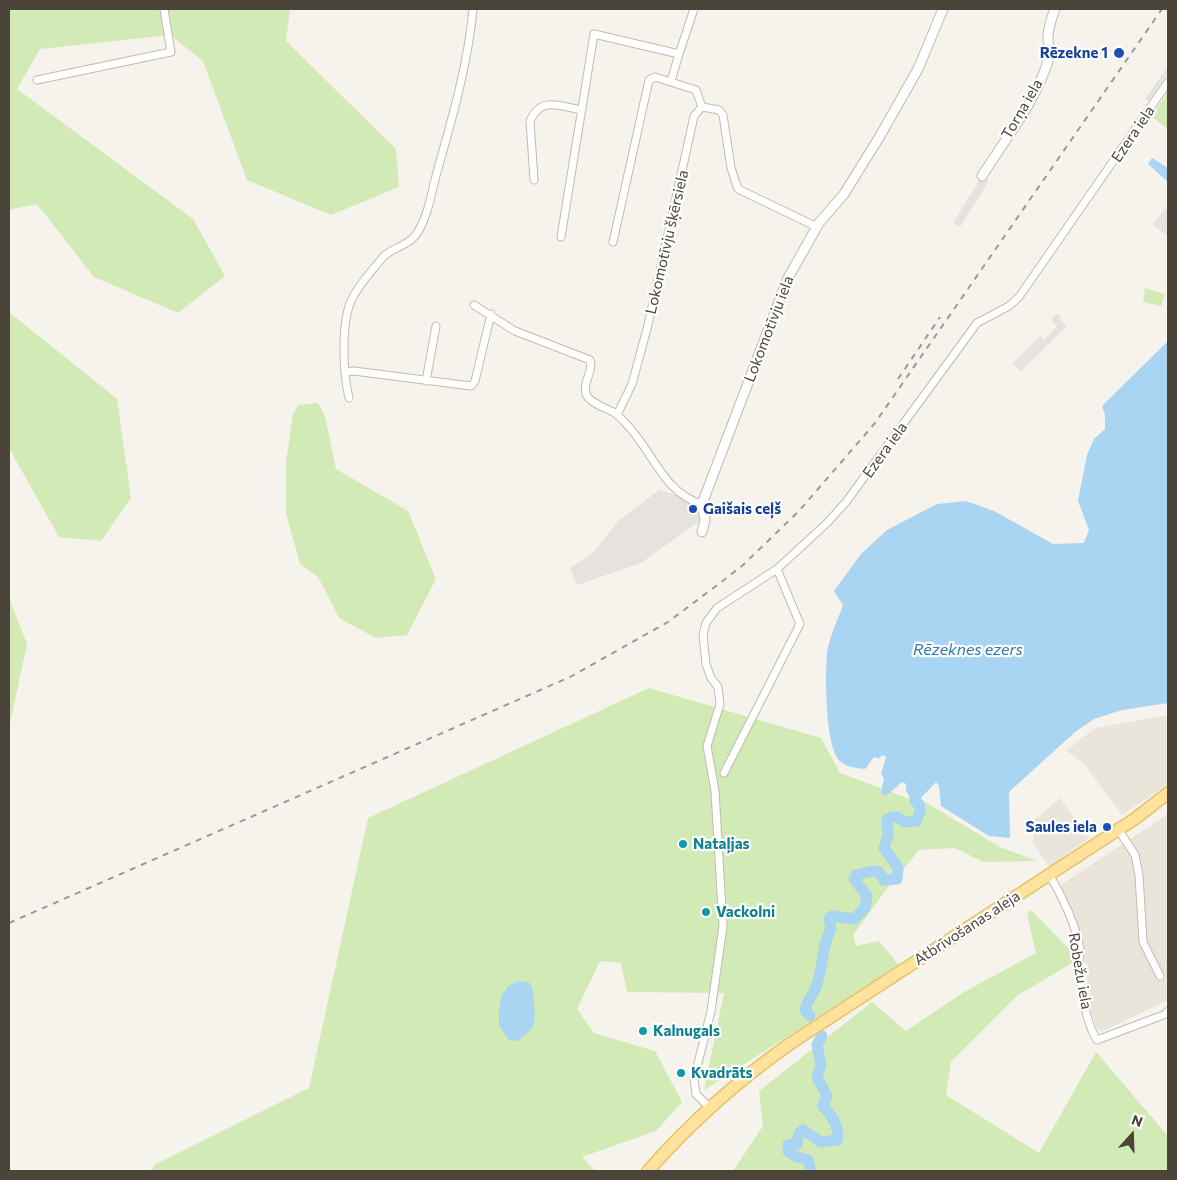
<!DOCTYPE html>
<html>
<head>
<meta charset="utf-8">
<style>
	body { margin:0 }
	#map { position:relative; width:1177px; height:1180px; overflow:hidden; background:#f6f3ec; font-family:Commissioner,sans-serif }
	canvas { display:block }
	.frame { position:absolute; inset:0; border:10px solid #4b4439; pointer-events:none }
	.north { position:absolute; left:1107px; top:1110px; width:50px; height:50px; -webkit-text-stroke:4px #fff; paint-order:stroke; rotate:20deg; font-size:14px; font-weight:700; line-height:20px; text-align:center; color:#4b4439 }
	.north::after { content:''; display:block; margin:auto; width:18px; height:22px; background:#4b4439; clip-path:polygon(50% 0,100% 100%,50% 72%,0 100%) }
</style>
</head>
<body>
<div id="map">
<canvas width="1177" height="1180"></canvas>
<div class="frame"></div>
<div class="north">N</div>
</div>
<script>
const ctx = document.querySelector('canvas').getContext('2d');
ctx.lineJoin = 'round';
function fillPath(path, color) {
  ctx.fillStyle = color;
  ctx.fill(path, 'evenodd');
}
function strokePath(path, color, width, dash) {
  ctx.strokeStyle = color;
  ctx.lineWidth = width;
  ctx.lineCap = dash ? 'butt' : 'round';
  ctx.setLineDash(dash || []);
  ctx.stroke(path);
}
function drawText(font, color, halo, rows, align = 'center') {
  ctx.font = font + ' Commissioner,sans-serif';
  ctx.lineWidth = 4.5;
  ctx.setLineDash([]);
  ctx.textBaseline = 'middle';
  ctx.strokeStyle = halo;
  ctx.fillStyle = color;
  for (const [text, x, y, turn = 0] of rows) {
    ctx.save();
    ctx.translate(x, y);
    ctx.rotate((+turn || 0) * Math.PI / 180);
    ctx.textAlign = isNaN(turn) ? turn : align;
    if (halo) ctx.strokeText(text, 0, 0);
    ctx.fillText(text, 0, 0);
    ctx.restore();
  }
}
fillPath(new Path2D(`
	M1168,715v69l-46,31 -37,-50 -18,-14 13,-12 16,-11z
	M1060,798l29,40 -40,29 -16,-24 2,-24z
	M1168,814v186l-65,31 -6,-2 -7,-21 -4,-44 -10,-39 -17,-39z`), '#eae5da');
fillPath(new Path2D(`
	M659,490l17,5 33,19 -68,49 -64,22 -7,-17 24,-16 24,-31z`), '#e6e2dd');
fillPath(new Path2D(`
	M13,9h277l-4,32 110,108 3,38 -68,28 -84,-35 -44,-119 -33,-26 -130,14 -23,40 176,130 32,57 -47,37 -84,-36 -57,-73 -28,6v-198z
	M1168,92v37l-17,-13z
	M1145,288l20,6 -4,12 -18,-4z
	M9,312l108,87 14,99 -30,43 -42,-4 -50,-89z
	M318,403l7,13 11,53 72,42 28,68 -29,56 -31,3 -37,-20 -21,-41 -18,-13 -14,-51v-51l7,-47 5,-10z
	M9,598l18,46 -18,84z
	M649,688l172,50 19,35 75,28 5,-2 80,48 37,14 -54,1 -28,-14 -36,2 -33,40 -33,45 3,11 23,-5 20,24 -195,125 20,-97 -97,-1 -6,-29 -21,-2 -23,48 17,24 61,18 27,51 -26,29 -74,26 13,14h-445l6,-7 153,-76 59,-270z
	M1031,910l48,49 -61,36 -67,67 -5,33 93,58 57,-101 72,84v35h-435l30,-45 -4,-35 113,-89 34,29 58,-39 72,-39 -9,-39z`), '#d2eab5');
fillPath(new Path2D(`
	M1168,66v7l-19,28 -4,-2z
	M982,176l7,5 -29,46 -7,-4z
	M1165,208l3,3v25l-15,-11z
	M1057,313l4,4 -1,2 7,7 -46,45 -8,-8 27,-27 4,4 13,-14 -6,-6z`), '#e5e3e0');
fillPath(new Path2D(`
	M1152,158l16,10v14l-20,-18z
	M1168,341v362l-46,7 -28,9 -19,13 -66,60 1,46 -21,-2 -48,-30 -2,-20 -3,-4 -16,17 -5,2 -5,-2 -4,-9v-6l-4,-2 -16,14 -5,-3 3,-15 -3,-4 5,-17 -3,-2 -4,3 -5,-1 -9,12c-10,-1 -18,-2 -25,-8 -15,-13 -15,-88 -13,-108 2,-16 11,-33 16,-48l-9,-14 27,-37 26,-24 50,-26 29,-3 28,10 59,33 31,-1 5,-13 -11,-29 9,-46 7,-16 11,-10v-14l-3,-9z
	M519,981l11,2c4,7 3,12 4,20 2,21 1,25 -16,38l-10,-1 -9,-15v-14l2,-14 7,-11z`), '#a9d4f2');
strokePath(new Path2D(`
	M810,1016l-5,-6c2,-9 7,-13 10,-21 9,-19 6,-43 16,-60l-2,-10 3,-3 22,3 11,-11 2,-12 -13,-17 2,-4 17,-4 6,1 5,8 13,-1 1,-11 -14,-20 4,-13 -1,-15 4,-3h6l7,5 12,-1 4,-9 -1,-8 -4,-3
	M811,1171l-3,-11 -13,-4 -7,-5v-6l9,-1 2,-10 4,-4 18,12 16,-2c4,-11 -6,-26 -14,-34l4,-10 -10,-19 4,-12 -4,-20 5,-9`), '#a9d4f2', 11);
const minor = new Path2D(`
	M37,80l134,-28 -7,-43
	M671,81l8,-27
	M534,180l-4,-59c11,-25 29,-15 52,-11
	M561,237l33,-203 85,20 15,-45
	M613,242l36,-162 6,-3 41,13 6,17
	M474,305l41,26 75,29c4,11 -8,23 -4,34 4,10 21,14 29,19 5,4 9,9 14,14 24,26 36,67 73,77
	M346,372l8,-1 117,15 4,-5 16,-67
	M426,381l10,-55
	M349,398c-6,-24 -8,-74 2,-97 7,-16 21,-30 32,-44 9,-9 23,-11 31,-20 13,-14 18,-47 23,-65 15,-53 31,-108 36,-163
	M617,415l15,-31 16,-59 46,-209 8,-9 17,3 4,5 8,53 7,21 79,38
	M724,773l76,-149 -23,-55
	M1118,829l17,26 4,20 4,67 17,34
	M1049,874c12,20 28,53 31,76 0,5 -1,10 -1,15 0,20 7,58 18,75l69,-26 2,-3
	M709,1107l-13,-13 -2,-15 17,-68 12,-85 -8,-135 -8,-45 13,-42 -2,-17 -7,-9 -5,-14 -3,-29 3,-12 11,-15 60,-39 50,-46 19,-21 131,-179 32,-17 10,-9 149,-215`);
const tertiary = new Path2D(`
	M982,176c23,-37 55,-76 67,-118 2,-7 -1,-12 -1,-19 0,-11 3,-20 7,-30
	M702,532l3,-12 -3,-16 86,-226 31,-55 25,-29 36,-58 38,-67 25,-60`);
const primary = new Path2D(`
	M648,1171c43,-49 89,-90 143,-128l345,-225 32,-25`);
strokePath(minor, '#c2bbae', 9);
strokePath(tertiary, '#c2bbae', 11);
strokePath(primary, '#e6c16a', 14);
strokePath(minor, '#fff', 7);
strokePath(tertiary, '#fff', 9);
strokePath(primary, '#ffe39c', 11);
strokePath(new Path2D(`
	M898,379l42,-62
	M9,923l561,-246 98,-55 48,-36 27,-21 56,-54 76,-88 287,-414`), '#9a9a9a', 2, [6, 6]);
for (const [x, y, r, color] of [
	[1119,53,6,"#1a4fb4"],
	[693,509,5,"#1a4fb4"],
	[1107,827,5,"#1a4fb4"],
	[683,844,5,"#0f9aa8"],
	[706,912,5,"#0f9aa8"],
	[643,1031,5,"#0f9aa8"],
	[681,1073,5,"#0f9aa8"]
]) {
  const dot = new Path2D();
  dot.arc(x, y, r, 0, 2 * Math.PI);
  ctx.fillStyle = color;
  ctx.fill(dot);
  strokePath(dot, '#fff', 2);
}
drawText('bold 15px', '#164399', '#fff', [
	["Rēzekne 1",1108,53],
	["Gaišais ceļš",703,509,"left"],
	["Saules iela",1097,827]
], 'right');
drawText('15px', '#4b4439', '#fff', [
	["Torņa iela",1022,109,-60],
	["Ezera iela",1133,134,-56],
	["Lokomotīvju šķērsiela",667,242,-77],
	["Lokomotīvju iela",769,329,-69],
	["Ezera iela",885,450,-54],
	["Atbrīvošanas aleja",967,928,-33],
	["Robežu iela",1080,971,80]
]);
drawText('bold 15px', '#0d838f', '#fff', [
	["Nataļjas",693,844],
	["Vackolni",716,912],
	["Kalnugals",653,1031],
	["Kvadrāts",691,1073]
], 'left');
drawText('italic 16px', '#2e7ab2', '#fff', [
	["Rēzeknes ezers",968,650]
]);
</script>
</body>
</html>
